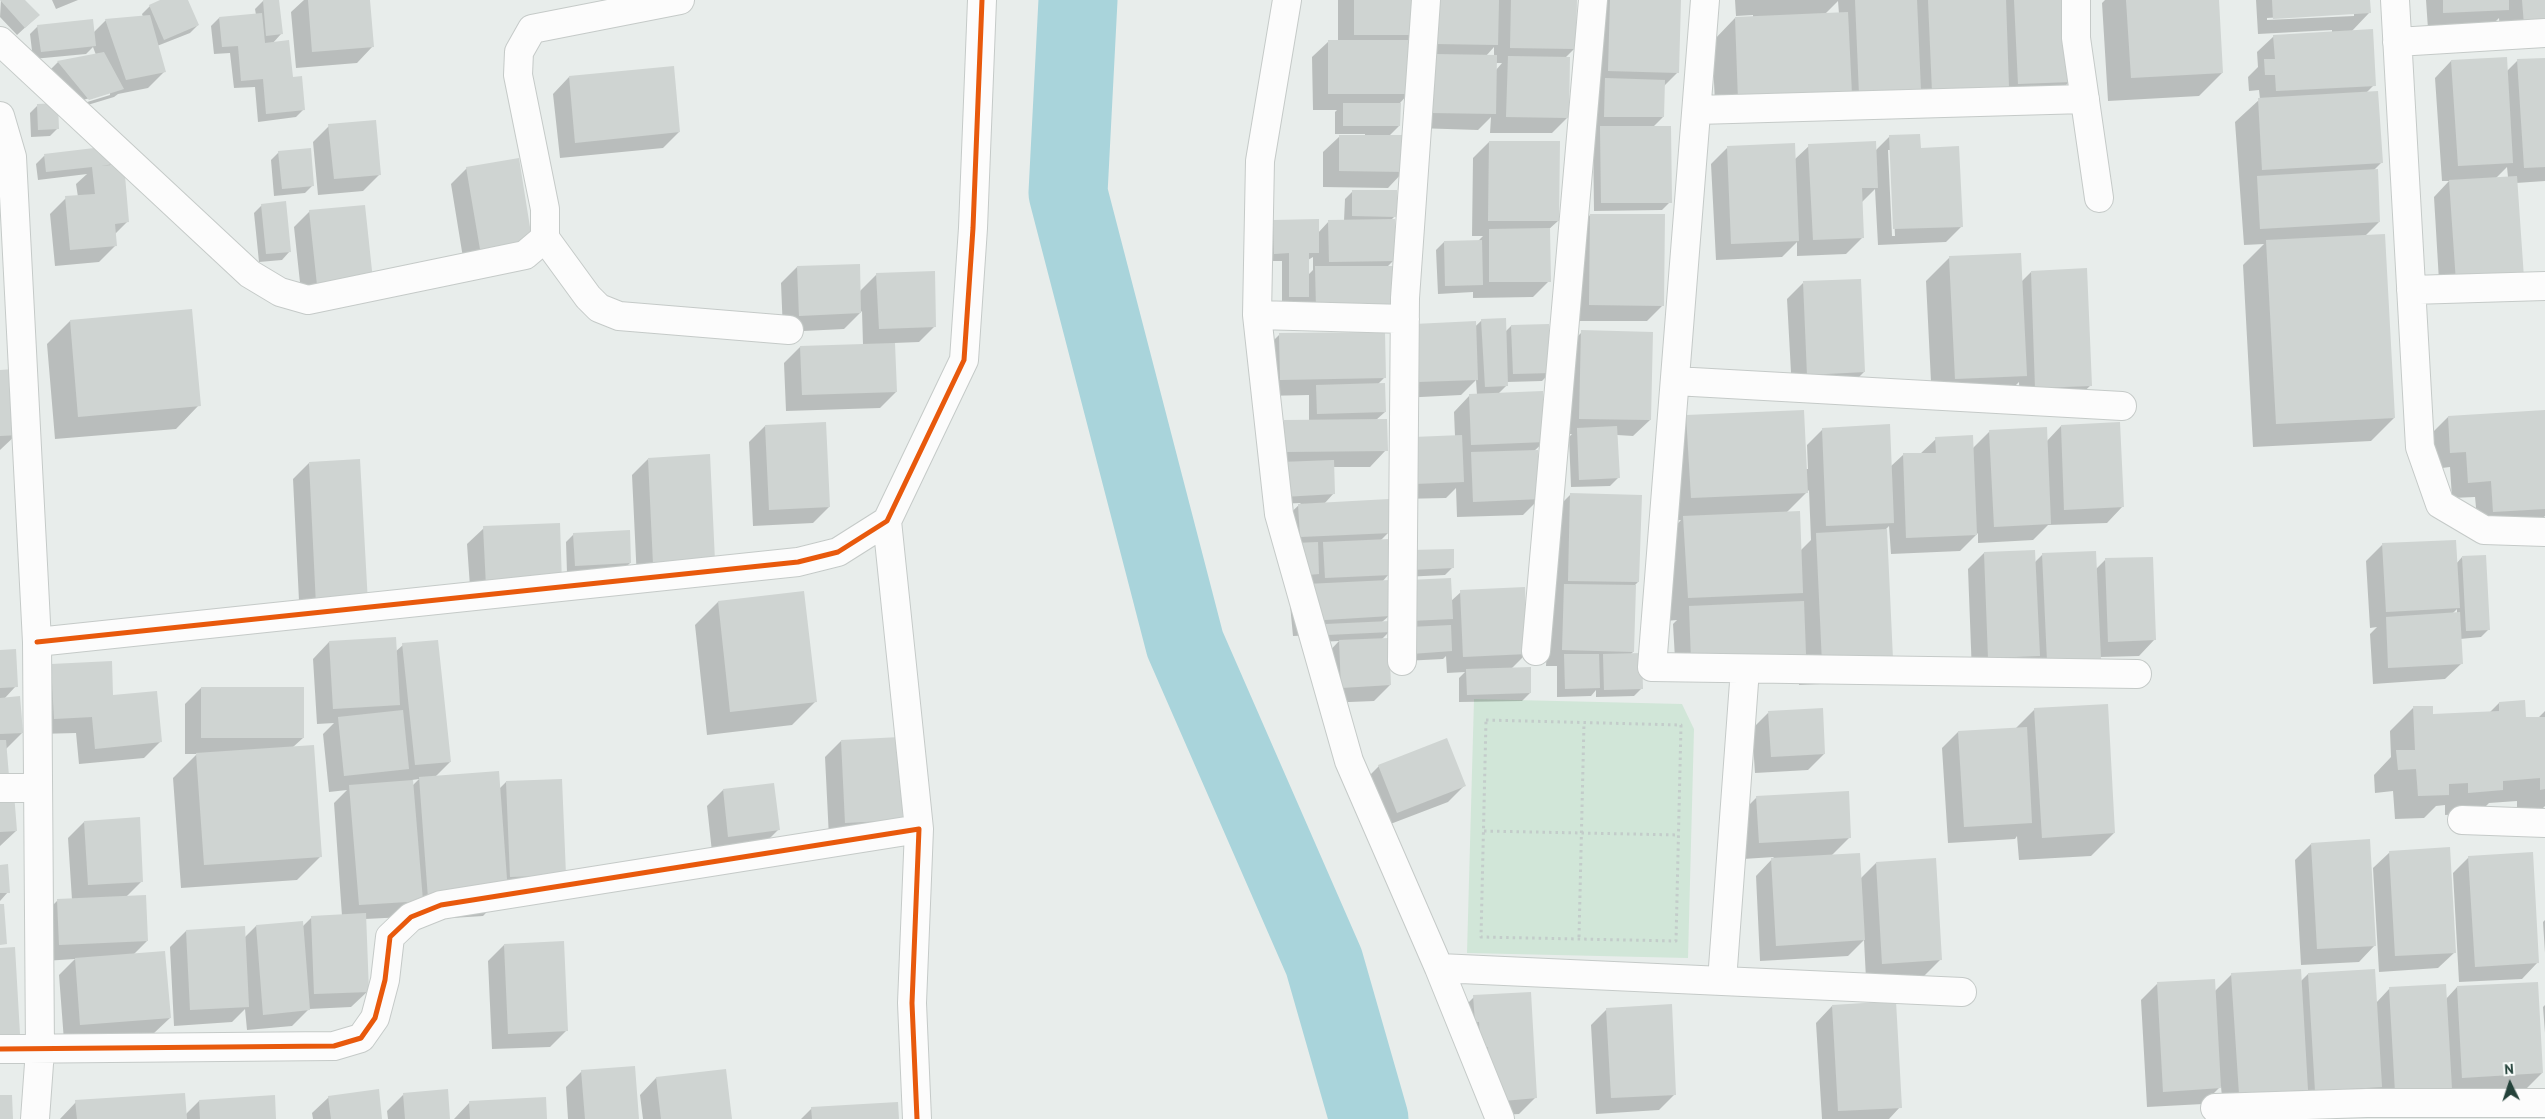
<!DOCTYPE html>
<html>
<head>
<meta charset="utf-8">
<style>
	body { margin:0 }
	#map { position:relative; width:2545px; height:1119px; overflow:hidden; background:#e8edeb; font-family:"PT Sans",sans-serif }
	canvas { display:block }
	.north { position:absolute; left:2485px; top:1059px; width:50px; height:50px; -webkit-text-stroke:4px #f7fbf9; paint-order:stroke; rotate:356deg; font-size:14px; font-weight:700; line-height:20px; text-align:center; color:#24423a }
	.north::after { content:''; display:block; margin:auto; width:18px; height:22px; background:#24423a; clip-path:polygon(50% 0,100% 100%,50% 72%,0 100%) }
</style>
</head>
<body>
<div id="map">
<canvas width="2545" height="1119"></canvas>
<div class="north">N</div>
</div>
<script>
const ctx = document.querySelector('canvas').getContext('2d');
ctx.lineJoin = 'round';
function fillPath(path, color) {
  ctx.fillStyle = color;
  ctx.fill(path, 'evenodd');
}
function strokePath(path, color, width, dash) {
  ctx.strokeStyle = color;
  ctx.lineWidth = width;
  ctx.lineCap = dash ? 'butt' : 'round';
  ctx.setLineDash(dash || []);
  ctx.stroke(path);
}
fillPath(new Path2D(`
	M1474,699l208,5 12,25 -6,229 -221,-5z`), '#d1e6d8');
fillPath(new Path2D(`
	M1,0h23l6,23 -13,12 -17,-18z
	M52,0h26l-22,9z
	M163,0h24l11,25 -8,8 -33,13 7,26 -16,16 -30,6 -4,3 -33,10 -31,-37 8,-8 38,-7 -3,-8 -7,7 -53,5 -3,-25 8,-8 55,7 13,-13 37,-3 -1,-3 8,-8zM110,92v3l-26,8 -1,-3z
	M278,0l3,34 -9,10 20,34 12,31 -8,8 -38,5 -3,-35 -21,1 -4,-35 -16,1 -3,-28 8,-8 37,-3 -1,-6 8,-8z
	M304,0h65l4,46 -16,17 -61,5 -5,-56z
	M1338,0h77l-1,35 -6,6v53l-8,9 -1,23 -10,10 15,35 -16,17 -65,-1v-35l17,-16h25v-2h-30v-22l2,-2h-24l-1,-53 17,-16h9z
	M1422,0h154l-1,48 -10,10 3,59 -16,16h-62l1,-16 -13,13 -62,-2zM1494,47v9h-8zM1496,63h6l-6,7z
	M1600,0h80l-2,72 -14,14 -1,31 -10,10 17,75 -8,8 -68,1 -1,-75 3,-4h-8z
	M1735,0h332l3,81 -16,16 -338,26 -4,-81 23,-24h18v-3l-17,1zM1838,1l1,13h-14z
	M2105,0h113l4,73 -23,23 -91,5 -6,-98z
	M2256,0h113v13l-18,19 23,53 -8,8 15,70 -8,8 6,51 -14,14 29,182 -23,23 -118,6 -10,-182 21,-21 -20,1 -9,-123 25,-23 -1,-9 -10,1 -1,-14 10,-10 -1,-15 17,-16 58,-3v-3l-74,4zM2354,13v3l-87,4v-2z
	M2426,0h119l-44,47 -2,-29 -7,7 -64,4z
	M2545,59v122l-29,2 6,94 -82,21 -6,-101 15,-16h-7l-7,-103 16,-17 55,11 12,-12zM2507,167l1,10 -12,1z
	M569,77l110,55 -16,16 -103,10 -7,-64z
	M38,105l20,23 -8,8 -19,1 -1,-24z
	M329,126l50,49 -16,16 -45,4 -5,-53z
	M1890,136l30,14 42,76 -16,16 -68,3 -3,-56 -14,14 2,34 -17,17 -49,2v-14l-15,15 -66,3 -5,-96 16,-16 67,12 15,-14 66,5zM1888,150h3l4,86h-3z
	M1489,142l69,79 -10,9 1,51 -16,16 -60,1v-6l-35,2 -2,-44 8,-8 34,-1 5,-5h-11l1,-78z
	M279,152l34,33 -8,8 -31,3 -3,-36z
	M44,156l68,8 -3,3 19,54 -13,13 1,11 -17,17 -44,4 -5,-52 16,-16 12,-1 -2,-13 11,-10 -49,6 -2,-16z
	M467,168l65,78 -67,24 -14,-86z
	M1353,191l42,25 -4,4 3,40 -7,7 10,39 -115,-1v-44h-15l-1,-32 8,-8 44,12 11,-12h15l1,-22zM1313,257v13l-5,5v-15z
	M262,205l28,46 -8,9 -23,2 -5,-49z
	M310,211l62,68 -70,22 -8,-74z
	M1590,215l73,90 -16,16h-74l1,-90z
	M1950,257l71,25 10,-10 60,113 -17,16 -54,3 -1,-22 -17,17 -70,3 -6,-121z
	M797,267l62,25 18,-18 58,52 -16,16 -25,1 2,49 -16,16 -94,3 -2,-48 16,-16 63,-2 -1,-34 -18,18 -61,3 -2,-49z
	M1803,283l61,89 -16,16 -56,3 -5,-92z
	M1482,320l23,12 6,-6 37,-1 2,48 -8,8 -35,1v3l-9,9 46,48 -10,9 5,48 -16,16 -66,2 -1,-29 -10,10 -47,1 56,-63 -1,-24 16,-17h7l-1,-15 -15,15 -60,3z
	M70,321l129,84 -23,24 -121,10 -8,-95z
	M1582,332l68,88 -17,16 -16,-1 1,43 -8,8 -39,1 -2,-50 3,-3h-9l3,-86z
	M1279,335l105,43 -7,7 8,27 -9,8 10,30 -16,17h-37l1,26 -10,11 65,28 -8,8 8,34 -7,8 7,34 -7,6 8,9 -8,8 8,46 -16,16 -49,2 -1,-46 15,-16 -21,1v-7l-25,1 -11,-115 19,-18 -25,1 -8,-66 16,-16 25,-1v-26l-45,1 -1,-45z
	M0,372l17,62 -17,16z
	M2545,411v105l-9,9 -58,3 -3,-31 -23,1 -2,-31 -16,2 -2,-36 16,-16z
	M1687,417l118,52h3l-1,-24 16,-16 67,38 13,-12 17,-1 16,-15 37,9 17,-17 56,11 15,-16 62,80 -16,17 -59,2 -15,15 -55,3v-10l-18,18 -69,3 -2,-28 -3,3 -18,153 -69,3 -1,-24 -122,15 -3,-52 4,-4 -12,1 -4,-80 20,-21 -13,1 -4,-81zM1809,490l2,50 -11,11 -14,-38z
	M765,426l64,81 -16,16 -60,3 -4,-84z
	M648,459l50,118 -61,3 -5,-105z
	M309,463l41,156 -50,2 -7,-142z
	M1571,494l67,88 -3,3 -2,67 -3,3 12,33 -8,8 -38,1v-7l-5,6 -34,1v-31h-11l9,-156z
	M558,524l-87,77 -4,-57 17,-16z
	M574,534l56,29 -8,8 -55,2 -1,-31z
	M2382,545l74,19 6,-7 27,72 -8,8 -21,2 2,24 -17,16 -72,5 -3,-50 7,-7 -7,1 -4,-67zM2457,609v5h-5z
	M1984,553l50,10 8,-8 54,14 9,-9 50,79 -16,17 -39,1 -16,18 -112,-1 -4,-105z
	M1402,560l51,7 -8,8 -42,2z
	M1461,592l65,62 -15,15 19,24 -8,8 -63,1v-24l6,-6 -18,1 -1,-17 -3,3 -39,2 -2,-33 49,-27z
	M803,593l12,109 -23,23 -85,10 -12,-110 23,-23z
	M329,642l66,10 8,-7 47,117 -15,15 64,12 7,-7 59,93 -59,17 -23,24 -78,5v-4l-40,2 3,72 -17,16 -42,2 -17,17 -45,4 -2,-21 -13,13 -58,4 -4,-79 16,-16 58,7 12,-12 46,1 10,-10 30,-1 -8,-113 13,-13 -18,2 -6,-58 11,-11 -17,1 -4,-65zM419,779l-7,7v-6z
	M0,651l16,35 -12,13 18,34 -16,16 -6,34z
	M52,666l60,30 48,46 -16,16 -65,6 -3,-31 -38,1 -2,-52z
	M201,688l102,50 -10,9 28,109 -24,24 -116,8 -8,-110 24,-24h-12v-50z
	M2499,703l26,16 13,-1 7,-7v95l-5,5 -23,2v-12l-28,2 -10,10 -34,2v-10l-9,1 -12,12 -29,1 -2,-28 -18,2 -1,-18 17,-18 -1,-26 23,-23 19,8 58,-4z
	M2035,709l79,124 -23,23 -72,4 -2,-24 -2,3 -67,4 -6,-95 16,-16 57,-3z
	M1822,710l2,44 -16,16 -53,3 -3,-44 16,-16z
	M841,741l61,78 -73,19 -4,-81z
	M1379,766l85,20 -16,16 -68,26 -17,-46z
	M723,790l55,40 -16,16 -50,6 -5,-46z
	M0,796l16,35 -16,15z
	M1757,797l93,40 -19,19 29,23 16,-16 64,97 -16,16 -58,3 -2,-39 -16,16 -88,5 -4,-85 18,-19 -31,2 -2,-46z
	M84,822l58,59 -16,16 21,44 -14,14 37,63 -17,16 -89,7 -5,-66 16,-16 -31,2 -3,-44 16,-16 15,-1 -4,-62z
	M2311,844l64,101 -16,17 -58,3 -6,-105z
	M2390,852l65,100 -17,16 -59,4 -6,-104z
	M2469,857l69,105 -16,17 -63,3 -6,-109z
	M0,866l8,26 -8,9z
	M2545,920v33l-2,-31z
	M504,945l63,85 -17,17 -58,2 -4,-88z
	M2232,974l68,8 8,-8 68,29 14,-15 56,11 11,-12 85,86 -16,16 -80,5 -67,14 -1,-19 -14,14 -141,7 -2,-24 -18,18 -56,3 -6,-107 16,-16 57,8z
	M1474,997l61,101 -16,16 -32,2 -29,-103z
	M2545,1005v28l-2,-26z
	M1832,1006l68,101 -11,12h-67l-6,-96z
	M1607,1009l68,85 -16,16 -63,4 -5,-89z
	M582,1071l55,48h-69l-2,-32z
	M656,1078l74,41h-87l-3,-24z
	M403,1095l46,24h-61l-1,-8z
	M329,1097l52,22h-68l-1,-6z
	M199,1101l76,18h-215l16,-17 109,13z
	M470,1102l76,17h-92z
	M812,1108l85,11h-96z`), '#0003');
strokePath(new Path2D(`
	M1078,0l-10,193 117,451 139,318 45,157`), '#a9d4db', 79);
fillPath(new Path2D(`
	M0,0h25l15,15 -15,13z
	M160,0h28l11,25 -35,15 -15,-35z
	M263,0h16l4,34 -17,2z
	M308,0h62l4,47 -62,5z
	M1354,0h62l-1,35h-61z
	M1438,0h61l-1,45 -61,-1z
	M1511,0h66l-1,49 -66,-1z
	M1610,0h71l-2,73 -71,-2z
	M1855,0h62l4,91 -62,3z
	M1928,0h78l3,88 -77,4z
	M2014,0h54l3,82 -53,2z
	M2126,0h93l4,73 -92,5z
	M2272,0h98l1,13 -98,6z
	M2443,0h66v10l-66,3z
	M2522,0h23v23l-21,2z
	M1848,12l4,83 -114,5 -3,-83z
	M262,13l3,30 24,-3 4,37 9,-1 3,34 -39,4 -3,-35 -22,2 -3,-35 -16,1 -3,-30z
	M150,15l16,57 -40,8 -21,-61z
	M93,19l3,27 -55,6 -4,-27z
	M2373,29l3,57 -100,5 -1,-16h-10l-1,-16h11l-2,-24z
	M1328,40h81l1,54h-82z
	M104,52l20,37 -35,11 -32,-39z
	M1433,54l64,1 -1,59 -64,-1z
	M1508,56l62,1 -1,61 -63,-1z
	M2507,57l6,106 -55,3 -7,-106z
	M2545,58v109l-21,1 -7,-109z
	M674,66l6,66 -105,11 -6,-67z
	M1605,78l60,2 -1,37h-60z
	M2378,91l5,72 -121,7 -4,-72z
	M58,103l1,26 -21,1 -1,-26z
	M1343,103h58l-1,23h-57z
	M376,120l5,55 -47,4 -6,-55z
	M1600,126h71l1,77h-71z
	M1920,134l1,14 38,-2 4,81 -70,2 -4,-94z
	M1339,135h67v37l-67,-1z
	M1489,141h71l-1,80h-71z
	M1876,141l2,47h-16l2,50 -51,2 -5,-96z
	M1795,143l4,98 -68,3 -4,-98z
	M111,146l2,18 -12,2 23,-2 5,58 -14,2 2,22 -47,4 -5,-54 30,-2 -3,-27 -46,5 -2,-18z
	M311,148l3,38 -32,3 -4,-38z
	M519,158l14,88 -52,9 -15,-88z
	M2378,169l2,53 -120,7 -3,-53z
	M2517,176l7,102 -68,4 -7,-102z
	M1352,190h45v27l-45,-1z
	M286,201l5,51 -25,2 -5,-50z
	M365,205l8,75 -56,5 -8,-75z
	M1590,214h75l-1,92 -75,-1z
	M1319,219v34h-10v44h-20v-44l-15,1 -1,-34z
	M1395,219v42l-66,1 -1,-42z
	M1550,228l1,54h-62v-53z
	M2385,234l10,184 -119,6 -10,-184z
	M1482,240l1,45 -38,1 -1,-45z
	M2021,253l6,123 -72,3 -6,-123z
	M860,264l1,49 -62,3 -2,-50z
	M1315,266h82l1,41 -82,1z
	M2087,268l5,118 -57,2 -4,-117z
	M935,271l1,56 -57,2 -3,-56z
	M1861,279l4,93 -58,3 -4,-94z
	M192,309l9,97 -123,11 -8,-97z
	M1506,318l2,68 -23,1 -4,-68z
	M1476,321l2,59 -61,2 -3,-58z
	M1549,324l2,49 -38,1 -2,-49z
	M1581,330l72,2 -2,88 -72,-1z
	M1385,332l1,46 -106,2 -1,-47z
	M895,343l2,49 -95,3 -2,-49z
	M14,369l5,66 -19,1v-66z
	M1385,383l1,29 -69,2 -1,-29z
	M1543,391l2,51 -74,3 -2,-51z
	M1804,410l4,83 -117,5 -5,-83z
	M2545,410v99l-52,3 -2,-31 -23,2 -2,-31 -16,1 -2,-37z
	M1387,419l1,32 -104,1v-32z
	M826,422l4,85 -61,3 -4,-85z
	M2120,422l4,85 -60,3 -3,-85z
	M1890,424l4,99 -68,3 -4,-98z
	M1617,426l3,52 -41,2 -2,-52z
	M2047,427l4,97 -57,3 -5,-97z
	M1462,435l2,47 -50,2 -1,-47z
	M1973,435l4,100 -71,3 -3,-85h33l-1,-16z
	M1538,450l3,49 -68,3 -2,-50z
	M710,454l5,107 -62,3 -5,-106z
	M360,459l8,144 -52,2 -7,-143z
	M1334,460l1,34 -52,3 -2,-35z
	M1570,493l72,2 -3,87 -71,-1z
	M1389,499l2,34 -91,4 -2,-33z
	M1800,511l3,82 -115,5 -5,-82z
	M560,523l2,60 -76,3 -3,-60z
	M1887,529l6,130 -71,4 -6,-130z
	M630,530l1,33 -56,3 -2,-33z
	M1389,539l2,36 -66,3 -2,-36z
	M2456,540l4,68 -74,4 -4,-69z
	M1318,542l1,32 -22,2 -2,-33z
	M1454,549v19l-44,2v-20z
	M2035,550l5,106 -52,2 -4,-106z
	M2096,551l5,108 -54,2 -5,-108z
	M2486,555l4,75 -24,1 -4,-75z
	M2153,557l3,83 -48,2 -3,-84z
	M1451,578l2,41 -43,2 -2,-41z
	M1389,580l1,36 -81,5 -2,-37z
	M1564,584l72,1 -2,67 -72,-2z
	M1525,587l2,67 -64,3 -3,-67z
	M804,591l13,111 -87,10 -12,-111z
	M1804,601l2,54 -115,5 -2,-54z
	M2460,612l3,52 -75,4 -2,-51z
	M1390,621l1,11 -65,3v-11z
	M1451,625l1,26 -41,3 -1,-27z
	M396,637l4,68 -67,4 -4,-68z
	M1389,638l2,47 -50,3 -2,-48z
	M438,640l13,122 -36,3 -13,-122z
	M16,649l2,38 -18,1v-38z
	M1642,653l1,36 -39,1 -1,-36z
	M1564,654h35l1,34 -35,1z
	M112,661l1,34 44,-4 5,51 -67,7 -3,-32 -38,2 -3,-55z
	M1531,667v26l-64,2 -1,-26z
	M201,687h103v51h-103z
	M20,696l3,37 -23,1v-36z
	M2525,700l1,17h19v72l-5,1v-12l-37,3v9l-35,3v-10l-19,1v11l-31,1 -2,-27 -18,1 -2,-20h19l-2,-44h20v8l66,-3v-9z
	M2108,704l7,129 -73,5 -8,-130z
	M1823,708l2,46 -54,3 -3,-46z
	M403,710l6,59 -65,7 -6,-59z
	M2027,727l5,96 -68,4 -6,-96z
	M900,737l3,83 -58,3 -4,-83z
	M1447,738l19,48 -69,27 -19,-48z
	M0,740h6l3,36 -9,1z
	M314,745l8,112 -118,8 -8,-112z
	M499,771l9,122 -80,5 -9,-121z
	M562,779l4,96 -56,2 -4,-96z
	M413,780l10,121 -64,4 -10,-120z
	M774,783l6,47 -52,7 -5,-48z
	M1849,791l2,47 -92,5 -3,-47z
	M14,793l3,38 -17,1v-38z
	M140,817l3,65 -55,3 -4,-64z
	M2370,839l6,107 -59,3 -6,-106z
	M2450,847l6,106 -61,3 -6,-105z
	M2533,852l6,111 -64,4 -7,-111z
	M1860,853l5,87 -89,6 -5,-88z
	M1936,858l6,102 -60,4 -6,-102z
	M8,864l2,29h-10v-28z
	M146,895l2,46 -89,4 -2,-46z
	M0,904h4l3,40 -7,1z
	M366,913l3,79 -55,2 -3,-78z
	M303,921l7,89 -47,5 -7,-90z
	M245,926l4,81 -59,3 -4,-80z
	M564,941l4,90 -60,3 -4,-90z
	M15,947l5,87 -20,2v-88z
	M165,951l6,67 -91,7 -5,-67z
	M2301,969l7,121 -69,4 -8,-121z
	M2375,969l7,118 -67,4 -7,-118z
	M2215,979l6,109 -58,4 -6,-110z
	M2538,982l5,91 -81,5 -5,-92z
	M2446,984l6,105 -57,3 -6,-105z
	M1531,992l6,106 -34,3 -1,-15 -6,1 -1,-18 -6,1 -1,-23 -7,1 -2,-26h-4l-2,-27z
	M1896,1001l6,107 -64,3 -6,-106z
	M1672,1004l4,91 -65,3 -5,-90z
	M635,1066l4,53h-54l-4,-49z
	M726,1069l6,50h-71l-5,-42z
	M379,1089l3,30h-51l-3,-23z
	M448,1089l2,30h-45l-2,-26z
	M185,1093l2,26h-110l-2,-19z
	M0,1095h12l1,24h-13z
	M275,1095l1,24h-76l-1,-19z
	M546,1097l1,22h-77l-1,-18z
	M898,1102l1,17h-87l-1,-12z`), '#cfd4d2');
const minor = new Path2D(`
	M1287,0l-27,161 -3,154 22,199 70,247 90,207 61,151
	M1705,0l-53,667 485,7
	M2076,0v38l23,160
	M2395,0l25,447 20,57 44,26 61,2
	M0,41l250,233 30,18 28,8 217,-45 20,-17v-29l-27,-134 1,-23 13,-23 148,-29
	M2397,42l148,-9
	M1697,110l388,-11
	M0,116l12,41 25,485 3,408 -5,69
	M545,238l43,59 11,11 20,8 170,14
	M2411,290l134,-4
	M1257,315l148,4
	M1675,381l447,25
	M887,521l32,308
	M37,642l761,-80 40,-10 49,-31 77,-161 9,-132 9,-228
	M1536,651l57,-651
	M1402,661l3,-363 21,-298
	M0,788h38
	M2462,820l83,3
	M1439,968l283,13 23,-312
	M1722,981l240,11
	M0,1049l334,-3 27,-8 14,-20 10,-38 5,-43 21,-20 30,-12 478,-76 -7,174 5,116
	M2215,1108l152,-5h178`);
strokePath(minor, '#c5cac8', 30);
strokePath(new Path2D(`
	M1486,720l195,5 -5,216 -195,-4z
	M1484,831l195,4
	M1579,937l5,-214`), '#c3ccca', 3, [2.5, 4]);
strokePath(minor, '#fcfcfc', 28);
strokePath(new Path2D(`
	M37,642l761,-80 40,-10 49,-31 77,-161 9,-132 9,-228
	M0,1049l334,-3 27,-8 14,-20 10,-38 5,-43 21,-20 30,-12 478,-76 -7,174 5,116`), '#e8590c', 5);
</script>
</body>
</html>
